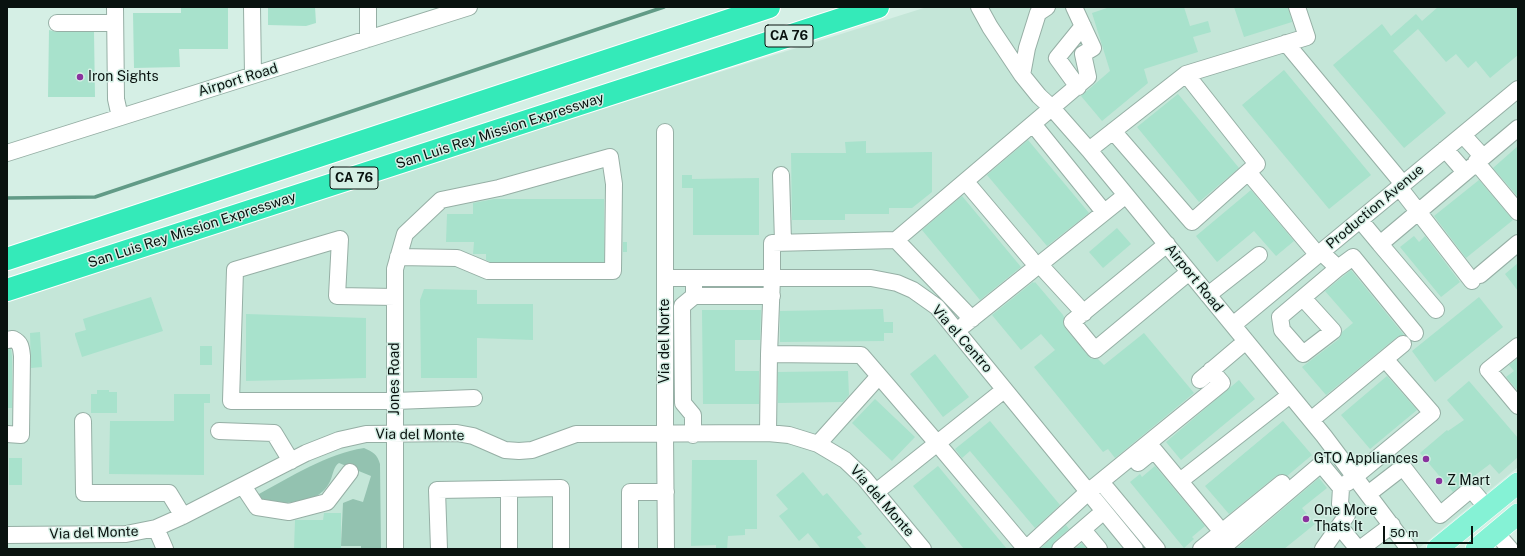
<!DOCTYPE html>
<html>
<head>
<meta charset="utf-8">
<style>
	body { margin:0 }
	#map { position:relative; width:1525px; height:556px; overflow:hidden; background:#d5efe5; font-family:"Public Sans",sans-serif }
	canvas { display:block }
	.frame { position:absolute; inset:0; border:8px solid #09120f; pointer-events:none }
	.scale { position:absolute; left:1383px; top:526px; width:90px; height:18px; box-sizing:border-box; border:2px solid #09120f; border-top:0; padding-left:5px; font-size:12px; line-height:14px; white-space:nowrap; color:#09120f; -webkit-text-stroke:3px #d5efe5; paint-order:stroke }
</style>
</head>
<body>
<div id="map">
<canvas width="1525" height="556"></canvas>
<div class="frame"></div>
<div class="scale">50 m</div>
</div>
<script>
const ctx = document.querySelector('canvas').getContext('2d');
ctx.lineJoin = 'round';
function fillPath(path, color) {
  ctx.fillStyle = color;
  ctx.fill(path, 'evenodd');
}
function strokePath(path, color, width, dash) {
  ctx.strokeStyle = color;
  ctx.lineWidth = width;
  ctx.lineCap = dash ? 'butt' : 'round';
  ctx.setLineDash(dash || []);
  ctx.stroke(path);
}
function drawText(font, color, halo, rows, align = 'center') {
  ctx.font = font + ' "Public Sans",sans-serif';
  ctx.lineWidth = 3;
  ctx.setLineDash([]);
  ctx.textBaseline = 'middle';
  ctx.strokeStyle = halo;
  ctx.fillStyle = color;
  for (const [text, x, y, turn = 0] of rows) {
    ctx.save();
    ctx.translate(x, y);
    ctx.rotate((+turn || 0) * Math.PI / 180);
    ctx.textAlign = isNaN(turn) ? turn : align;
    if (halo) ctx.strokeText(text, 0, 0);
    ctx.fillText(text, 0, 0);
    ctx.restore();
  }
}
fillPath(new Path2D(`
	M927,7h591v460l-100,82h-1411v-253z`), '#c4e6d8');
fillPath(new Path2D(`
	M364,448c9,4 13,6 16,16l1,85h-20v-3h-20l2,-43 10,-4 10,3 8,-26 -32,-13c-5,3 -6,11 -8,16 -8,21 -30,24 -50,24 -8,0 -17,0 -23,-6l1,-3c34,-18 67,-40 105,-46z`), '#93c2b0');
strokePath(new Path2D(`
	M7,198l88,-1 569,-190`), '#629b87', 3.5);
fillPath(new Path2D(`
	M181,7h47v42h-49l1,18 -46,1 -1,-55h48z
	M268,7h47l1,16 -10,3 -38,-1z
	M1110,7h74l6,19 18,-5 3,11 -18,5 5,15 -54,17 4,14 -46,38 -21,-25 29,-25 -18,-58z
	M1234,7h54l4,15 -48,15z
	M1438,7h80v48l-28,23 -14,-17 -8,7 -12,-14 -10,8 -28,-33 -25,22 53,62 -42,35 -71,-83 49,-41 9,12 25,-22 6,7z
	M49,30l8,2h37l1,65h-47z
	M1284,70l87,105 -42,34 -87,-104z
	M1178,94l61,74 -40,34 -62,-75z
	M1028,140l61,73 -42,33 -60,-71z
	M866,141v12l66,-1v40l-20,16h-23v6h-44v6h-53l-1,-67h55l-1,-11z
	M1518,146v51l-25,-29z
	M682,175h10v4l67,-1v57h-66v-47h-11z
	M1479,180l34,40 -47,38 -32,-42z
	M1251,190l43,51 -18,15 -22,-25 -37,31 -21,-26z
	M962,196l59,71 -41,33 -58,-70z
	M494,199h110v63h-114l-4,-2v-6h-13l1,-12h-28l1,-28h26v-11z
	M1117,228l14,16 -28,24 -14,-16z
	M1414,236l5,6 6,-6 35,46 -19,15 -41,-50z
	M623,242h4v10h-4z
	M1518,263v28l-13,-17z
	M1351,270l53,65 -7,2 -71,58 -24,-28 37,-28 3,-7 11,-9 -28,-32z
	M1033,282l1,1 1,-1 28,33 1,2 -1,6 2,5 26,31h7l6,6 40,-32 50,60 -79,65 -7,-9 -5,3 -69,-85 21,-17 -14,-16 -20,16 -29,-35z
	M424,289l53,1v14h56v36l-56,-2v40h-56l-1,-78z
	M151,297l12,34 -81,26 -7,-22v-2l11,-3 -3,-11z
	M1479,297l24,30 -68,55 -23,-31z
	M883,309l1,13h9v11h-9v8l-104,1v-31z
	M702,310h59l-1,30h-25v31h24v33h-56z
	M246,314l120,4v60l-120,3z
	M40,332l2,35 -11,1 -1,-35z
	M200,346h12v19h-12z
	M7,349h4l1,7v52h-5z
	M935,354l34,43 -26,20 -33,-43z
	M1518,358v33l-12,-14 8,-6 -5,-6z
	M848,371l1,24 -6,7 -65,1v-31z
	M1387,376l30,34 -47,39 -29,-34z
	M1239,380l16,19 -74,61 -15,-18z
	M1469,381l49,57v19l-19,17 -9,-10 -37,28 -33,-39 27,-23 1,1 16,-11 -17,-20z
	M97,390h12v2h8v21h-26v-19h6z
	M174,394h36v9h-6v72l-95,-1 1,-53h64z
	M875,399l40,38 -23,24 -40,-38z
	M990,421l70,84 -25,23 -65,-77 -8,7 -7,-9z
	M1283,421l29,34 -25,21 -6,-2 -5,2 -47,38 -24,-28z
	M9,458h13v27h-13z
	M692,460h65v69h-12v6l-17,1 -1,13h-11v-4l-25,1z
	M938,466l69,83h-43l-51,-63z
	M1155,466l50,60 -13,11 2,2 -10,9 -54,-66 10,-8 2,3z
	M803,472l20,24 4,-3 35,41 -5,3 10,12h-46l-13,-16 -9,8 -20,-25 9,-7 -12,-14z
	M1319,478l8,10 -25,20 13,16 -31,25h-48z
	M324,513h17v36h-47l1,-29h28z
	M1066,525l3,4 -15,13 -3,7h-11z
	M1082,543l5,6h-12z`), '#a8e2cc');
const minor = new Path2D(`
	M115,7l1,92 4,18
	M252,7l1,68
	M979,7l11,20 32,48 17,21 13,12 37,42 235,286 85,113
	M57,23h58
	M368,39v-32
	M1286,43l117,141
	M1022,75l5,-27 11,-35 9,-6
	M1078,87l-21,-29 26,-32
	M1033,124l71,88
	M1113,131l79,91 65,-58 -71,-90
	M665,132v303l1,114
	M1463,135l20,22
	M1445,149l20,23
	M1089,150l97,-76 121,-37 -10,-30
	M7,153l462,-146
	M1476,162l42,50
	M1248,172l70,83
	M781,175l2,67
	M966,182l65,77
	M1399,187l73,94
	M1360,220l20,24 138,-116
	M1167,244l-95,78 23,28 94,-78
	M1380,244l56,66
	M1321,252l17,16 15,-11 62,76
	M1039,264l45,49
	M1480,275l38,-32
	M665,278h206l26,5 16,7 24,17 198,242
	M1208,295l51,-40
	M694,296h78
	M395,297l-58,-1 3,-57 -105,31 -4,131h164l79,-3
	M1303,298l30,33 -30,23 -21,-24 -2,-13 58,-49
	M972,319l-76,-79 192,-163 -5,-23 10,-6 -19,-41
	M964,325l162,-130
	M1233,325l285,-236
	M7,340l6,-1c8,4 8,8 9,17l-1,79 -14,-1
	M1518,346l-30,24 30,36
	M769,354l3,-76v-35l124,-3
	M1200,380l46,-39
	M1311,420l92,-76
	M83,421l1,72h85l14,23
	M219,431l55,2 17,28
	M768,433l1,-79 92,1 76,88 89,106 62,-57 134,-109 -11,-13
	M693,435v-20l-10,-12 -1,-97 12,-10v-18
	M818,444l61,-68
	M1138,463l16,-13 68,82
	M1180,481l110,-86
	M1347,483l85,-70 -47,-54
	M243,486l14,21 32,5 38,-10 23,-30
	M1107,489l50,60
	M509,490v59
	M876,492l128,-102
	M1368,494l35,-27 37,48 31,-26 16,19
	M1340,527l18,22
	M156,528l9,21
	M1083,530l16,19
	M1496,533l14,16
	M7,535l119,-1 30,-6 27,-12 123,-63 33,-13 27,-6 91,-1 16,3 32,14 14,1 13,-1 44,-16 192,-1 21,2 29,9 27,16 19,18 59,71
	M395,549v-280l10,-35 36,-34 58,-12 111,-31 4,27 -1,87h-125l-31,-13 -59,-1
	M439,549l-2,-59 124,-2v61
	M630,549v-57h36
	M1060,549l44,-38
	M1201,549l81,-66
	M1221,549l100,-85 20,24 -1,16 7,11 -24,34
	M1360,549l32,-24`);
const major = new Path2D(`
	M1437,549l81,-66
	M1476,549l42,-35`);
const highway = new Path2D(`
	M7,259l762,-252
	M7,290l871,-283`);
strokePath(minor, '#96afa5', 18);
strokePath(major, '#fff', 22);
strokePath(highway, '#fff', 24);
strokePath(minor, '#fff', 16);
strokePath(major, '#85f2d5', 21);
strokePath(highway, '#34eab9', 22);
for (const [x, y, r, color] of [
	[80,77,4,"#8a329e"],
	[1426,459,4,"#8a329e"],
	[1439,481,4,"#8a329e"],
	[1306,519,4,"#8a329e"]
]) {
  const dot = new Path2D();
  dot.arc(x, y, r, 0, 2 * Math.PI);
  ctx.fillStyle = color;
  ctx.fill(dot);
  strokePath(dot, '#d5efe5', 1.5);
}
for (const [x, y, w] of [
	[789,36,48],
	[354,178,48]
]) {
  const box = new Path2D();
  box.roundRect(x - w / 2, y - 11, w, 22, 3);
  ctx.fillStyle = '#d5efe5';
  ctx.fill(box);
  strokePath(box, '#09120f', 1);
}
drawText('bold 13px', '#09120f', null, [
	["CA 76",789,36],
	["CA 76",354,178]
]);
drawText('14px', '#09120f', '#d5efe5', [
	["Iron Sights",88,77],
	["GTO Appliances",1418,459,"right"],
	["Z Mart",1447,481],
	["One More",1314,511],
	["Thats It",1314,527]
], 'left');
drawText('14px', '#09120f', '#d5efe5', [
	["Airport Road",238,80,-17],
	["San Luis Rey Mission Expressway",500,131,-18],
	["Production Avenue",1375,207,-40],
	["San Luis Rey Mission Expressway",192,230,-18],
	["Airport Road",1194,278,51],
	["Via el Centro",962,339,49],
	["Via del Norte",665,341,-90],
	["Jones Road",395,379,-90],
	["Via del Monte",420,435,1],
	["Via del Monte",882,501,49],
	["Via del Monte",94,533,-2]
]);
</script>
</body>
</html>
